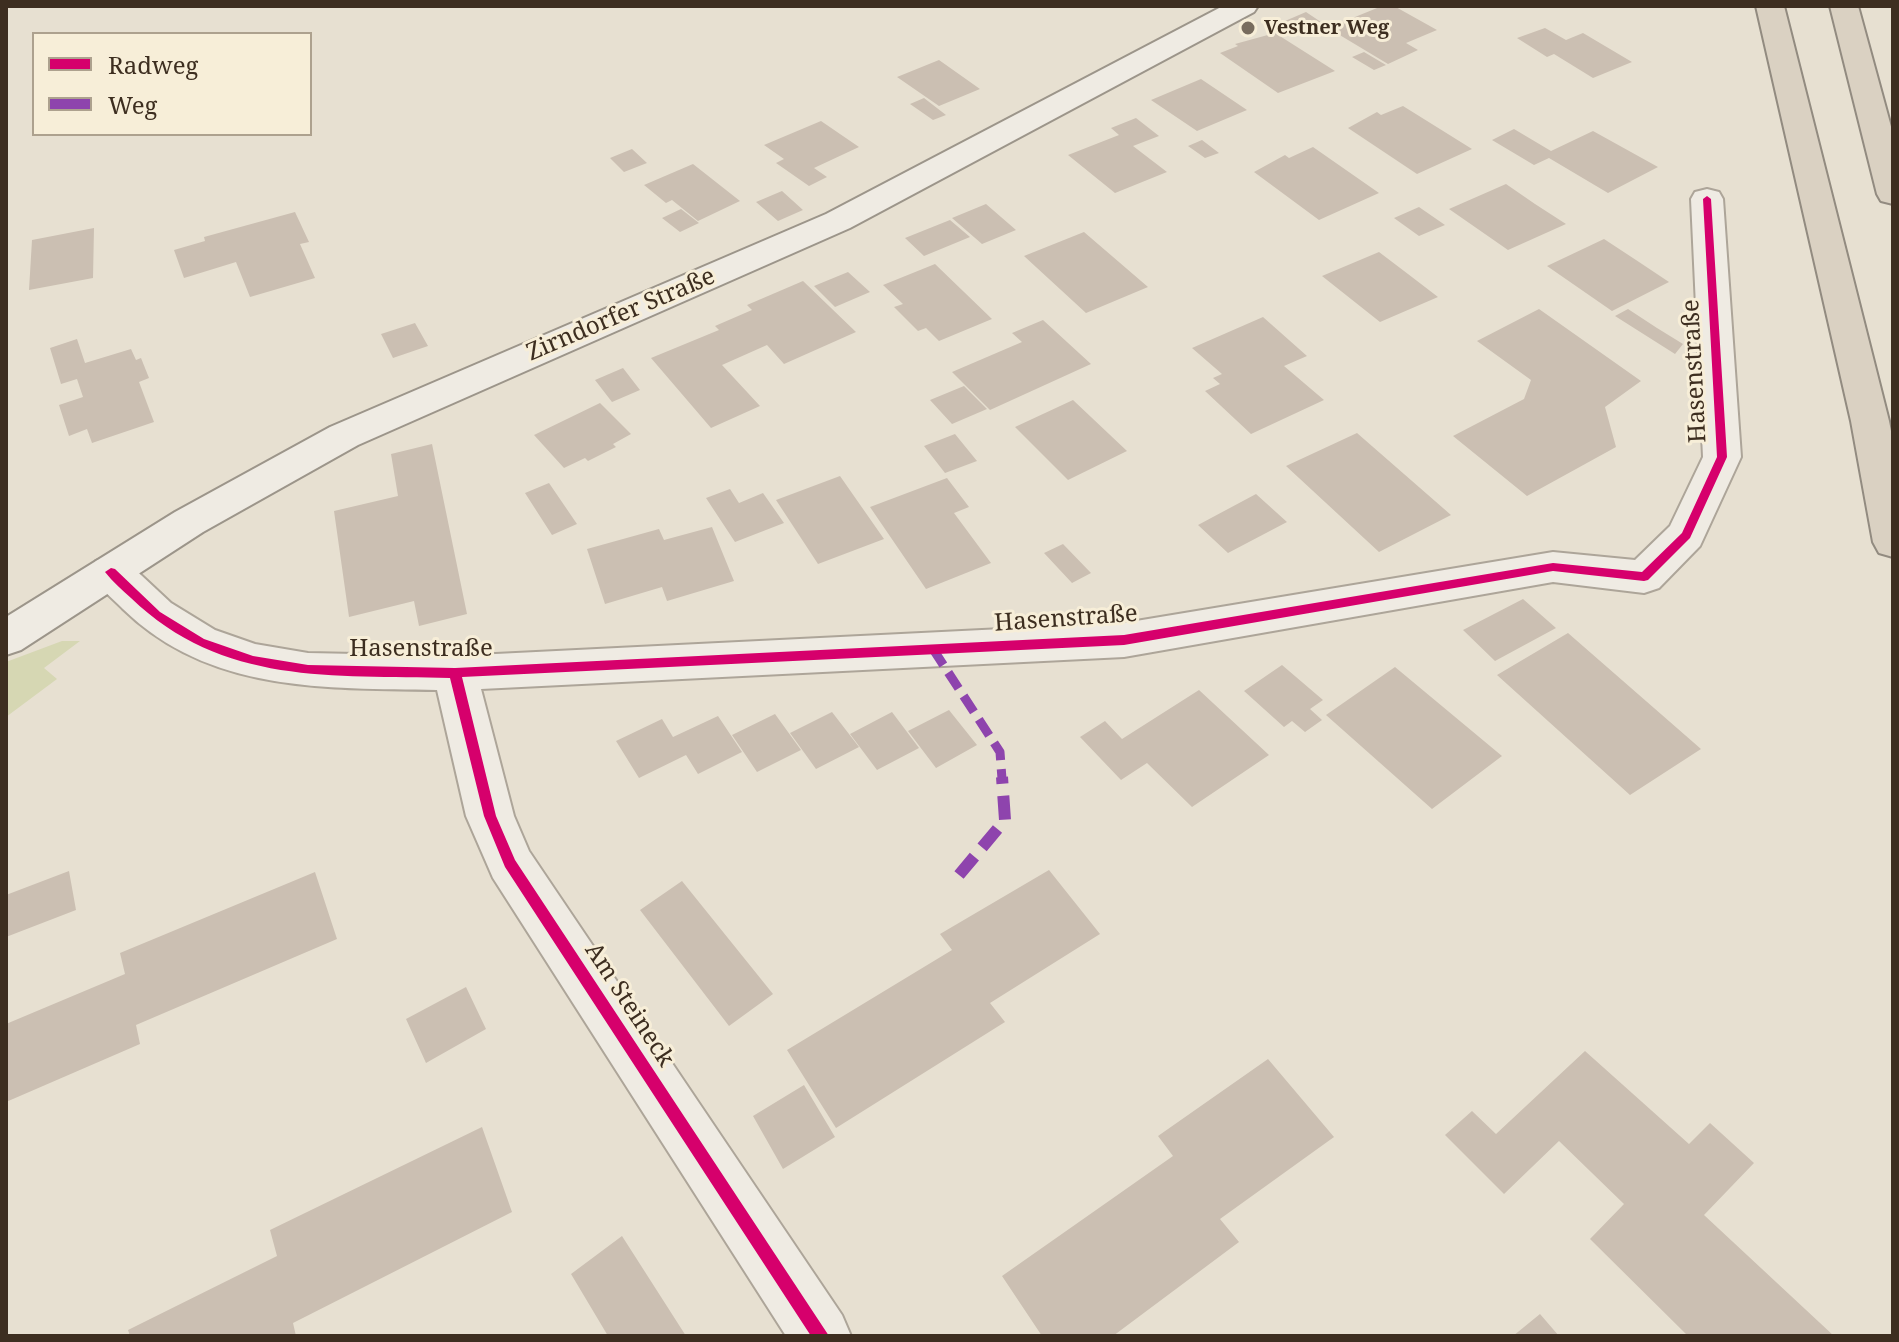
<!DOCTYPE html>
<html>
<head>
<meta charset="utf-8">
<style>
	body { margin:0 }
	#map { position:relative; width:1899px; height:1342px; overflow:hidden; background:#e7e0d1; font-family:"Noto Serif",serif }
	canvas { display:block }
	.frame { position:absolute; inset:0; border:8px solid #3d2e20; pointer-events:none }
	.legend { position:absolute; left:32px; top:32px; width:280px; height:104px; box-sizing:border-box; background:#f7eed8; border:2px solid #ada18e; margin:0; padding:10px 14px; list-style:none; font-size:24px; color:#3d2e20 }
	.legend li { display:flex; align-items:center; gap:16px; height:40px }
	.legend b { width:40px; border:2px solid #ada18e }
</style>
</head>
<body>
<div id="map">
<canvas width="1899" height="1342"></canvas>
<div class="frame"></div>
<ul class="legend">
<li><b style="height:10px;background:#d6006c"></b>Radweg</li>
<li><b style="height:10px;background:#8e44ad"></b>Weg</li>
</ul>
</div>
<script>
const ctx = document.querySelector('canvas').getContext('2d');
ctx.lineJoin = 'round';
function fillPath(path, color) {
  ctx.fillStyle = color;
  ctx.fill(path, 'evenodd');
}
function strokePath(path, color, width, dash) {
  ctx.strokeStyle = color;
  ctx.lineWidth = width;
  ctx.lineCap = dash ? 'butt' : 'round';
  ctx.setLineDash(dash || []);
  ctx.stroke(path);
}
function drawText(font, color, halo, rows, align = 'center') {
  ctx.font = font + ' "Noto Serif",serif';
  ctx.lineWidth = 6;
  ctx.setLineDash([]);
  ctx.textBaseline = 'middle';
  ctx.strokeStyle = halo;
  ctx.fillStyle = color;
  for (const [text, x, y, turn = 0] of rows) {
    ctx.save();
    ctx.translate(x, y);
    ctx.rotate((+turn || 0) * Math.PI / 180);
    ctx.textAlign = isNaN(turn) ? turn : align;
    if (halo) ctx.strokeText(text, 0, 0);
    ctx.fillText(text, 0, 0);
    ctx.restore();
  }
}
fillPath(new Path2D(`
	M62,641h18l-36,27 13,11 -51,38v-55z`), '#d6d7b3');
fillPath(new Path2D(`
	M1382,6h12l43,24 -31,13 12,7 -30,14 -60,-36z
	M1306,12l15,10 -21,8 -15,-9z
	M1545,28l21,12 17,-7 49,29 -39,16 -39,-24 -7,3 -30,-19z
	M1275,33l60,38 -57,22 -58,-40 18,-7 -3,-2z
	M1364,52l22,13 -12,5 -22,-13z
	M939,60l41,29 -41,17 -42,-29z
	M1201,79l46,31 -50,21 -46,-31z
	M924,98l22,17 -13,5 -23,-16z
	M1403,106l69,43 -55,25 -69,-46 29,-16 4,3z
	M1136,118l23,18 -26,10 34,26 -52,21 -47,-38 51,-20 -8,-7z
	M821,121l38,26 -45,21 13,9 -18,9 -33,-23 8,-4 -20,-14z
	M1514,129l37,22 42,-20 65,36 -50,26 -59,-35 -15,7 -42,-25z
	M1202,140l17,13 -14,5 -17,-12z
	M1313,147l66,46 -60,27 -65,-48 31,-17 4,3z
	M632,149l15,14 -23,9 -14,-14z
	M693,164l47,37 -42,20 -26,-21 -6,3 -22,-18z
	M1506,184l29,20 31,20 -58,26 -59,-41z
	M782,191l21,19 -25,11 -22,-19z
	M986,204l30,26 -34,14 -30,-26z
	M1419,207l26,18 -26,11 -25,-18z
	M681,209l18,14 -19,9 -18,-14z
	M295,212l14,30 -9,2 15,34 -65,19 -14,-35 -52,16 -10,-28 31,-9 -1,-4z
	M950,220l20,17 -46,19 -19,-18z
	M94,228l-1,50 -64,12 3,-50z
	M1084,232l64,55 -62,26 -62,-57z
	M1604,239l32,21 33,22 -57,29 -65,-45z
	M1379,252l29,22 30,23 -58,25 -58,-46z
	M935,264l57,55 -53,22 -13,-13 -8,3 -24,-24 9,-3 -20,-19z
	M848,272l22,20 -35,15 -21,-21z
	M803,281l53,51 -72,32 -17,-19 -45,20 38,41 -49,22 -60,-70 68,-28 -4,-4 37,-16 -5,-5z
	M1539,309l102,72 -36,26 11,40 -89,49 -74,-60 71,-37 7,-19 -54,-39z
	M1628,309l29,19 26,16 -8,10 -60,-38z
	M1263,317l44,39 -23,10 40,34 -73,34 -46,-43 15,-7 -7,-6 9,-4 -30,-26z
	M1043,320l48,44 -101,46 -38,-38 70,-30 -10,-9z
	M415,323l13,23 -35,12 -12,-24z
	M77,339l8,24 46,-14 5,11 5,-2 8,20 -10,4 15,40 -62,21 -5,-14 -18,7 -10,-31 24,-8 -6,-18 -16,5 -11,-36z
	M623,368l17,22 -28,12 -17,-22z
	M964,386l23,23 -35,15 -22,-24z
	M1073,400l54,51 -59,29 -53,-53z
	M600,403l31,31 -18,10 3,3 -28,14 -3,-3 -21,10 -30,-33z
	M1357,433l94,82 -72,37 -93,-86z
	M955,434l22,27 -32,12 -21,-27z
	M432,444l35,170 -48,12 -5,-25 -65,16 -15,-106 64,-15 -7,-42z
	M840,476l44,63 -66,25 -42,-64z
	M947,478l22,29 -15,6 37,50 -65,26 -56,-82z
	M549,483l28,41 -25,11 -27,-42z
	M730,489l9,14 24,-10 21,30 -49,19 -29,-44z
	M1256,494l31,28 -59,31 -30,-28z
	M712,527l22,54 -67,20 -5,-14 -57,17 -18,-55 72,-20 5,11z
	M1063,544l28,29 -19,10 -28,-30z
	M1523,599l33,29 -61,33 -32,-31z
	M1568,633l133,116 -71,46 -133,-120z
	M1282,665l41,35 -13,9 12,11 -17,12 -13,-11 -8,6 -40,-36z
	M1395,667l107,89 -70,53 -106,-94z
	M1199,690l70,65 -77,52 -45,-44 -26,17 -41,-43 25,-16 17,18z
	M949,710l28,35 -41,23 -28,-37z
	M832,712l27,35 -43,22 -26,-36z
	M892,712l27,36 -42,22 -27,-36z
	M775,714l26,36 -44,22 -25,-37z
	M718,716l24,36 -44,22 -12,-19 -47,23 -23,-37 46,-22 11,18z
	M1049,870l51,64 -110,69 15,19 -169,106 -49,-78 165,-100 -12,-16z
	M69,871l7,39 -70,27v-42z
	M315,872l22,67 -201,86 4,19 -134,58v-78l119,-50 -5,-21z
	M682,881l91,113 -44,32 -89,-116z
	M466,987l20,42 -60,34 -20,-44z
	M1585,1051l104,93 21,-21 44,40 -50,52 130,121h-146l-98,-97 34,-35 -65,-63 -55,53 -59,-59 27,-24 24,23z
	M1268,1059l66,78 -114,82 19,23 -126,94h-71l-40,-60 171,-120 -15,-20z
	M804,1085l31,52 -52,32 -30,-53z
	M482,1127l30,85 -219,111 3,13h-166l-2,-6 149,-74 -7,-26z
	M622,1236l64,100h-78l-37,-62z
	M1540,1314l19,22h-46z`), '#cbbfb2');
const street = new Path2D(`
	M1707,189l12,3 4,7 18,258 -41,89 -41,42 -15,5 -91,-11 -429,75 -643,32 33,127 15,35 313,464 9,21h-65l-293,-458 -27,-62 -29,-126c-112,-2 -228,3 -314,-81 -12,-12 -25,-22 -33,-37l6,-11 15,-5 15,5 45,42 44,27 40,14 53,9 147,3 669,-33 429,-71 82,8 35,-34 33,-69 -12,-258 4,-7z`);
const secondary = new Path2D(`
	M1223,6h35l-4,6 -404,216 -492,217 -155,87 -182,118 -15,5v-38l169,-105 155,-85 496,-213z`);
const highway = new Path2D(`
	M1756,6h28l105,415 4,20v116l-14,-4 -6,-11 -22,-121z
	M1830,6h28l35,128v70l-12,-3 -4,-7z`);
strokePath(street, '#ada599', 4);
strokePath(secondary, '#9c958a', 4);
strokePath(highway, '#928b80', 4);
fillPath(street, '#efebe3');
fillPath(secondary, '#efebe3');
fillPath(highway, '#dad1c2');
strokePath(new Path2D(`
	M933,649l67,103 2,27`), '#8e44ad', 9, [19, 9]);
strokePath(new Path2D(`
	M959,875l46,-55 -3,-43`), '#8e44ad', 12, [24, 12]);
fillPath(new Path2D(`
	M1707,196l4,3 16,258 -37,81 -42,42 -4,1 -91,-10 -429,74 -662,32 34,139 19,44 314,476h-18l-306,-469 -21,-51 -34,-138c-117,-3 -228,8 -319,-80 -9,-8 -18,-16 -26,-26l6,-4 4,1 45,43 44,27 49,17 55,9 147,3 669,-33 429,-72 89,9 40,-39 35,-76 -14,-258z`), '#d6006c');
for (const [x, y, r, color] of [
	[1248,28,8,"#786c5e"]
]) {
  const dot = new Path2D();
  dot.arc(x, y, r, 0, 2 * Math.PI);
  ctx.fillStyle = color;
  ctx.fill(dot);
  strokePath(dot, '#f7eed8', 3);
}
drawText('bold 20px', '#3d2e20', '#f7eed8', [
	["Vestner Weg",1264,28]
], 'left');
drawText('24px', '#3d2e20', '#f7eed8', [
	["Zirndorfer Straße",621,315,-23],
	["Hasenstraße",1695,371,-93],
	["Hasenstraße",1066,619,-4],
	["Hasenstraße",421,649],
	["Am Steineck",629,1005,57]
]);
</script>
</body>
</html>
